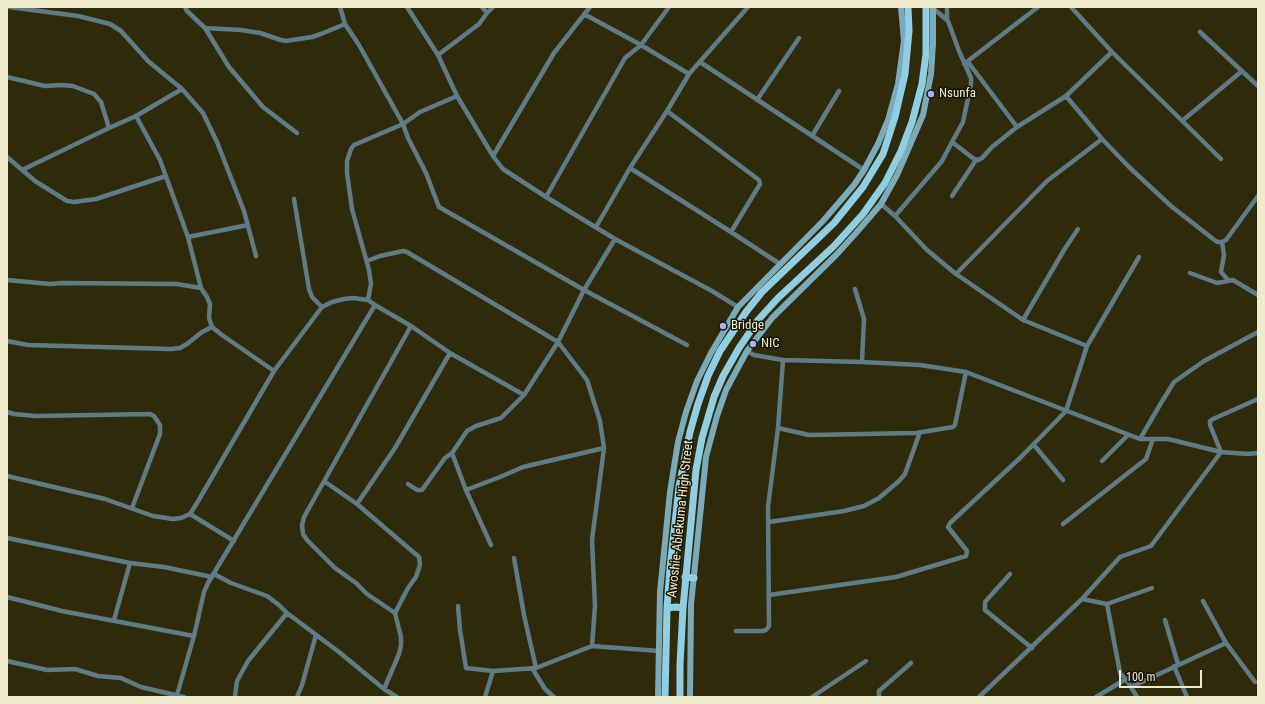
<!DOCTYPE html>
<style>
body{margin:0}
#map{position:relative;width:1265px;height:704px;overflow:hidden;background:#2f2b0a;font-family:"Roboto Condensed",sans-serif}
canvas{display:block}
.frame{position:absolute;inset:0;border:8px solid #efebcc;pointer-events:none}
.scale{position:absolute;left:1119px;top:670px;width:83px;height:18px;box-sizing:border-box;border:2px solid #efebcc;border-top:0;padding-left:5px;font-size:12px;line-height:14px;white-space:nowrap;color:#efebcc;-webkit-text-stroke:3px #171300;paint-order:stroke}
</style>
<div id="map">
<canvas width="1265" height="704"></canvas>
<div class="frame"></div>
<div class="scale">100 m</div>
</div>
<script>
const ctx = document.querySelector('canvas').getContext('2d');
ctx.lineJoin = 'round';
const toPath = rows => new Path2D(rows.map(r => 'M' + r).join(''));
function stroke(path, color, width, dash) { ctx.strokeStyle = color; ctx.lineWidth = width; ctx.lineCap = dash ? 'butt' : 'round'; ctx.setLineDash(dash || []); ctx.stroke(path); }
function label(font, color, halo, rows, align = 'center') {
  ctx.font = font + ' "Roboto Condensed",sans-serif'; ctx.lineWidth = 3; ctx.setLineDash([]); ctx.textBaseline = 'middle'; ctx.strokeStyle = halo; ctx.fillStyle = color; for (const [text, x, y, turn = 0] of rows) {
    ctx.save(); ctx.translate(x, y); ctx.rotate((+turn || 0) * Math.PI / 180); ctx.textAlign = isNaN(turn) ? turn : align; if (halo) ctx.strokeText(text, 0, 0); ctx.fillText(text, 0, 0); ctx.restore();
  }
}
stroke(toPath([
 [9,7,78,16,110,24,121,31,148,61,182,89,203,113,217,142,244,211,256,256],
 [185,7,187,11,205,28,229,67,263,107,297,133],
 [340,7,345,24,359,45,403,124,408,138,426,173,439,207,584,290,687,345],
 [407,7,438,55,457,96,493,156,503,169,546,197,615,239,712,291,738,307],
 [482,7,487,13],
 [947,7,947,20],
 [1071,7,1112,52,1221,159],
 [584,14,641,45,689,74],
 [205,28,241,30,260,33,281,40,286,41,312,37,321,34,345,24],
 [1200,32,1258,86],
 [438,55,479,24,487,13,493,7],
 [700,62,864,170],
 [968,62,1017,127],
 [964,64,1038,7],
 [7,77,45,86,62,85,73,86,94,94,101,102,109,128],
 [1066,96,1102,139,1129,167,1171,206,1217,242,1222,242,1226,240,1258,196],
 [757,100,799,38],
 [667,111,759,180,760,184,731,232],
 [136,116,160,160,188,237,201,288,207,297,210,304,209,318,212,327,222,335,274,371],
 [1182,121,1242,71],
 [812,136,839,91],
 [952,142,974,159,978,160,982,158,992,147,1017,127,1066,96,1112,52],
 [493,156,554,53,590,7],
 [7,157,35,181,67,201,74,202,96,199,166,176],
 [630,168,731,232,780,264],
 [22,170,109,128,136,116,182,89],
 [952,196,976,160],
 [546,197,625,58,641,45,669,7],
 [294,199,309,289,312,297,322,307],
 [881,204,895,216,927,250,956,274,1023,320,1087,346],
 [895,216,942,161,952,142,963,122,971,84,971,78,959,51,948,21,934,9],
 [596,227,630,168,667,111,689,74,748,7],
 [188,237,248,225],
 [1222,242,1224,255,1221,272,1228,280],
 [367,261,380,256,403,251,407,252,558,342,587,380,600,421,604,448,592,540,595,606,592,646],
 [1190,273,1217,283,1233,280,1258,295],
 [956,274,1047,181,1102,139],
 [7,280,50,284,62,283,177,284,201,288],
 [855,289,864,319,862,362],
 [368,300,371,284,369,270,352,209,347,173,347,161,351,149,354,145,403,124,420,112,457,96],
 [1023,320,1064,250,1078,229],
 [7,341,28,345,171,349,180,348,187,344,202,332,212,327],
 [747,351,754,355,783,360,862,362,920,365,966,372,1140,439,1168,439,1221,452,1248,454,1258,453],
 [7,412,14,414,36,416,150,414,154,416,160,425,160,434,132,508],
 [778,428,809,435,916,433,953,427,955,425,966,372],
 [1140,439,1161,403,1174,382,1204,361,1258,332],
 [1034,445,1063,480],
 [452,453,466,490,491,545],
 [1102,461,1128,435],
 [7,476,105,499,153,516,173,519,181,518,190,514,197,503,274,371,322,307,332,302,344,299,353,298,368,300,375,305,411,326,450,353,524,395],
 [324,481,357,504,419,557,420,564,419,568,416,577,408,588,395,613],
 [408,484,417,490,422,490,445,458,452,453,467,431,476,426,501,418,524,395,558,342,584,290,615,239],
 [466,490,500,477,523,467,604,448],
 [357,504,395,448,450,353],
 [190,514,234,541],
 [769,522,844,511,864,506,879,498,899,481,905,474,920,432],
 [1063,524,1146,459,1153,439],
 [7,538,130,563,164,567,212,577],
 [514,558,524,615,536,668],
 [214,574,231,583,267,596,279,605,287,613,339,652,384,689,397,697],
 [1010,574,985,602,985,610,1032,648],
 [769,595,896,577,966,556,967,551,948,527,950,523,1021,457,1066,411,1087,346,1139,257],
 [7,597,62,611,194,636],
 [1082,599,1120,557,1151,546,1221,452,1210,425,1210,421,1213,419,1258,399],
 [1203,601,1226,643,1255,682],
 [1107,604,1152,588],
 [458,606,460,630,466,668,493,671,536,668,592,646,659,651],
 [114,620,130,563],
 [1165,620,1178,664],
 [736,631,762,631,766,630,769,626,768,507,778,428,783,360],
 [7,661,47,670,75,669,98,676,121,678,141,687,184,697],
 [1174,666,1187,697],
 [532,668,545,689,554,697],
 [1131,687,1226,643],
 [384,689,399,654,401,645,401,637,395,613,367,594,356,583,335,568,307,540,303,534,302,525,304,517,411,326],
 [177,695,194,636,204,592,208,583,375,305],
 [235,697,237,681,248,661,287,613],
 [297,697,302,685,316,635],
 [485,697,493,671],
 [812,697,866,661],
 [879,697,879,691,911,663],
 [979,697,1082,599,1107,604,1120,673,1126,679,1137,697],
 [1096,697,1126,679]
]), '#5f7c86', 4.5);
stroke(toPath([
 [658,697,660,592,670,492,678,442,686,412,697,381,711,353,738,307,823,221,854,185,864,170,878,144,888,120,898,84,904,41,901,7],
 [690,697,691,605,706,457,717,416,726,390,747,351,772,318,837,254,856,233,881,204,897,175,923,115,931,74,933,44,933,7]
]), '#7baabb', 6);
stroke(toPath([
 [685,577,694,578],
 [667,608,676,607,683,608],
 [665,697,667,608,670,568,679,487,690,432,698,404,708,376,720,351,746,312,762,292,834,223,863,187,883,154,895,117,905,74,909,31,908,7],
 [680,697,680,664,683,608,696,470,702,438,714,397,723,376,739,348,758,320,778,298,834,246,863,214,885,183,901,151,912,122,922,84,926,54,926,7]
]), '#90cee3', 7);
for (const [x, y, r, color] of [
 [931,94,4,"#acaffb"],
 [723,326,4,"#acaffb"],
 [753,344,4,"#acaffb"]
]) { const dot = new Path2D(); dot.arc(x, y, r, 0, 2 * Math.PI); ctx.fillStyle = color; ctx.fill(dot); stroke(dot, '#171300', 1.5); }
label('13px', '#efebcc', '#171300', [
 ["Nsunfa",939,94],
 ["Bridge",731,326],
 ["NIC",761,344]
], 'left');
label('13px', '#efebcc', '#171300', [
 ["Awoshie-Ablekuma High Street",681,519,-84]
]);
</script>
